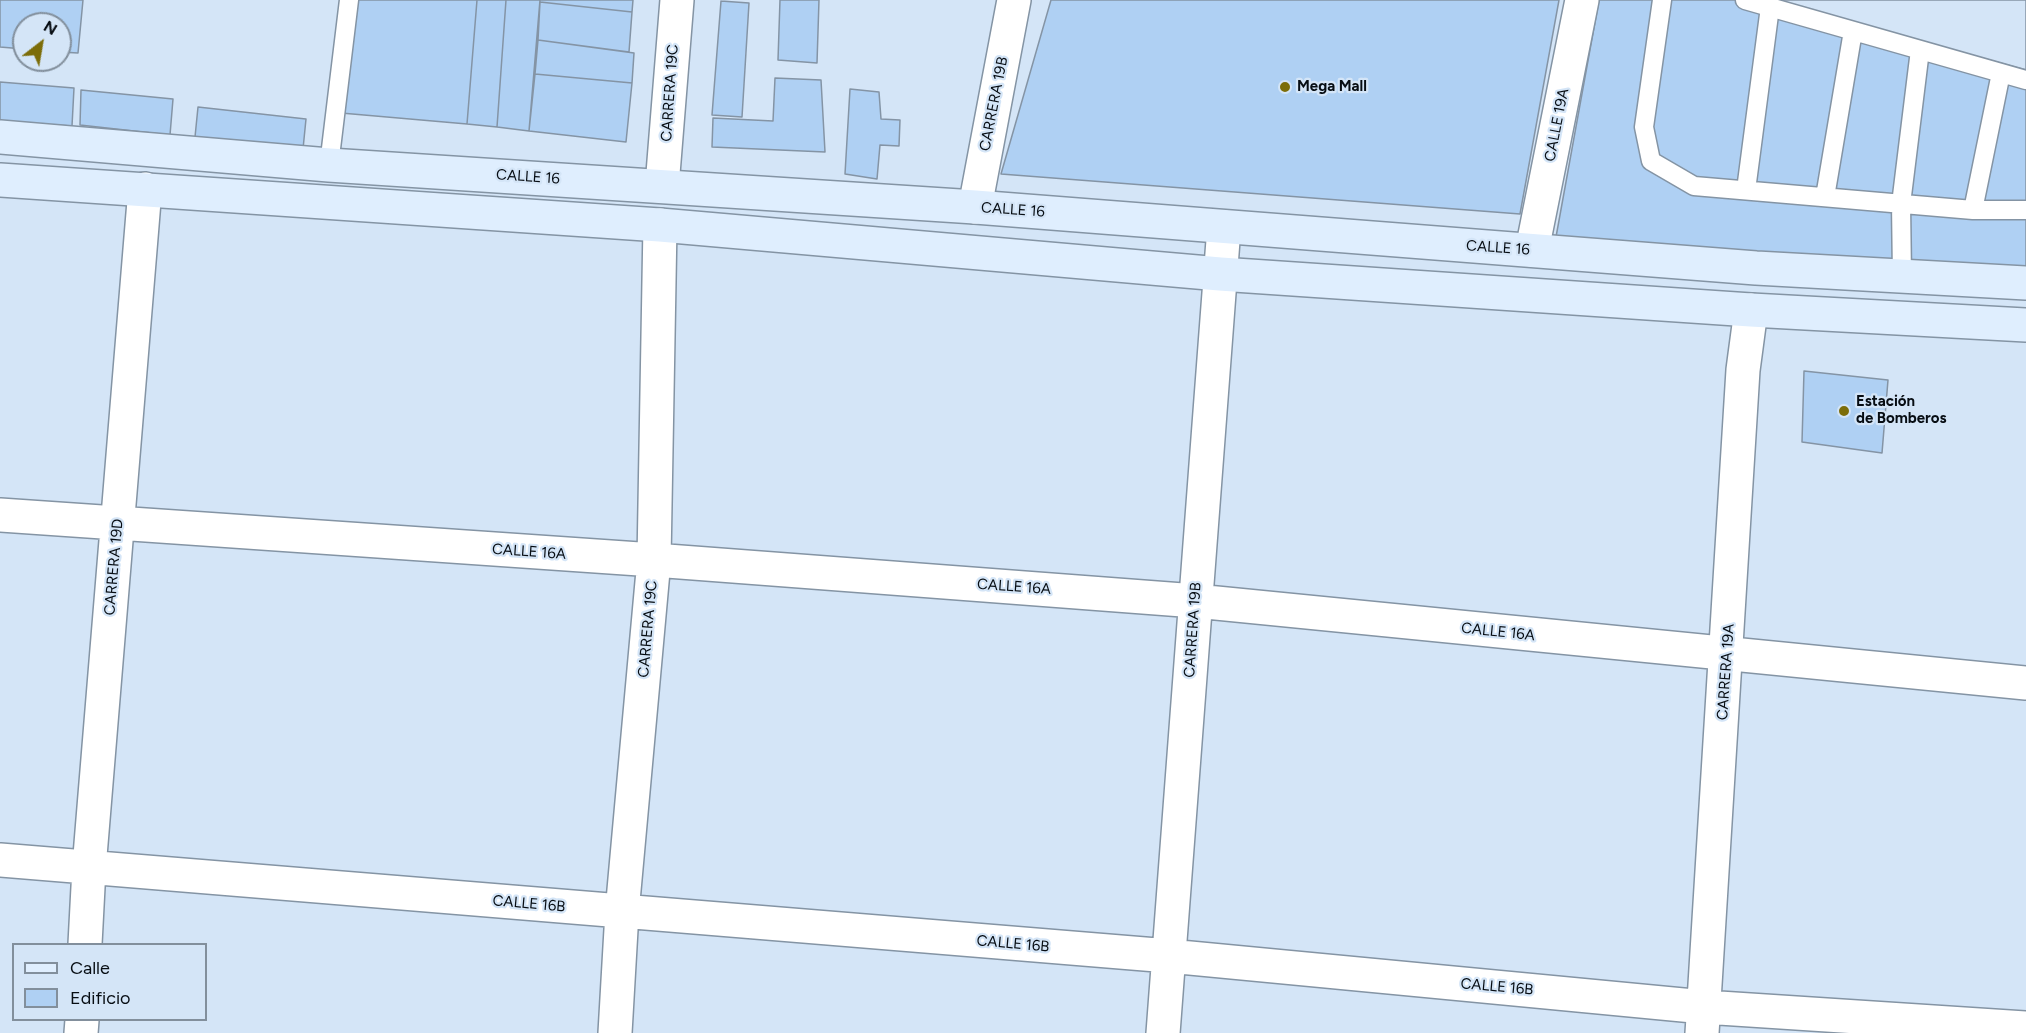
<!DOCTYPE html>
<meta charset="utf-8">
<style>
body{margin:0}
#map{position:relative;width:2026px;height:1033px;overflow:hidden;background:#d4e5f7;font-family:Figtree,sans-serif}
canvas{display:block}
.legend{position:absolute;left:12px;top:943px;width:195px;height:78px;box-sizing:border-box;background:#d4e5f7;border:2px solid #828f9c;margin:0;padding:8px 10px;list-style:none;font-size:18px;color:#070d13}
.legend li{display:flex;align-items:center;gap:12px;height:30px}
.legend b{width:30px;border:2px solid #828f9c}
.north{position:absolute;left:12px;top:12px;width:60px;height:60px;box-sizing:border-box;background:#d4e5f7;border:2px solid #828f9c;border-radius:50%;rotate:31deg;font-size:16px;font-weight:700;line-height:24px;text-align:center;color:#070d13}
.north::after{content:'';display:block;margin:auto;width:21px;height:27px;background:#7c6d09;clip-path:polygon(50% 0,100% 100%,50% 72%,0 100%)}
</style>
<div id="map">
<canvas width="2026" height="1033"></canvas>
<ul class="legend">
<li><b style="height:8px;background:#dfeefe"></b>Calle</li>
<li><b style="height:16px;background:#afd0f3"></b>Edificio</li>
</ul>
<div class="north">N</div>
</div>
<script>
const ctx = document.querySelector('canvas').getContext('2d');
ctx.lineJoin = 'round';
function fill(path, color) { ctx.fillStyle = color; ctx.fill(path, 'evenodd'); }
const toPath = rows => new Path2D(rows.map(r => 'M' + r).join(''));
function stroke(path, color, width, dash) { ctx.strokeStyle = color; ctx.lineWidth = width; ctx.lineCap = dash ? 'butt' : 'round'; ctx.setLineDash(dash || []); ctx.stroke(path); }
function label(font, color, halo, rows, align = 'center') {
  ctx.font = font + ' Figtree,sans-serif'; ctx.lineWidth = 4.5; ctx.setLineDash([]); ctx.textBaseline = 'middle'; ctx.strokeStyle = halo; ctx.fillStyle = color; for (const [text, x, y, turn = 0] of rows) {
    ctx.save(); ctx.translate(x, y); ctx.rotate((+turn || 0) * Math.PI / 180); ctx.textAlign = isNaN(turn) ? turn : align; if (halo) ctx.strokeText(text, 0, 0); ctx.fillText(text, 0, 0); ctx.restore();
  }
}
const building = toPath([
 [0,0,83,0,78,53,60,52,60,24,24,24,24,49,0,47,0,0],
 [350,0,477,0,467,124,341,113,350,0],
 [477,0,506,0,497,127,467,124,477,0],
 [506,0,540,0,529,131,497,127,506,0],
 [540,0,633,0,632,12,540,2,540,0],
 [780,0,819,0,817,63,778,60,780,0],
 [1051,0,1559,0,1520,214,1001,174,1051,0],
 [1599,0,2026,0,2026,279,1554,248,1599,0],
 [1769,0,2026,0,2026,70,1769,0],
 [721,1,749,3,742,117,712,115,721,1],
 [540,2,632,12,629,52,538,40,540,2],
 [538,40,634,53,632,83,535,74,538,40],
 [535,74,632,83,626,142,529,131,535,74],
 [775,78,821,80,825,152,712,147,713,118,773,121,775,78],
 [0,82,74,88,72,126,0,122,0,82],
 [850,89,879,92,881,119,900,120,899,146,880,145,877,179,845,174,850,89],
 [81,90,173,99,170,135,80,125,81,90],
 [198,107,306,119,303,149,195,137,198,107],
 [1804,371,1888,380,1882,453,1802,442,1804,371]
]);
fill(building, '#afd0f3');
stroke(building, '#8494a5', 1.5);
const lane = toPath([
 [1662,0,1644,127,1651,161,1694,186,1973,210,2026,210],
 [1745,0,2026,80],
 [329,165,349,0],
 [1746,190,1770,7],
 [1825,197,1853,31],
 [1973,210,2001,73],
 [1902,276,1901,204,1920,50]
]);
const street = toPath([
 [662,186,677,0],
 [975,207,1014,0],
 [1532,250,1582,0],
 [0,515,654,560,1196,601,2026,683],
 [0,860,1169,956,1704,1007,2026,1028],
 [85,944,89,868,145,189],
 [81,1033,82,1020],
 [615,1033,622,912,654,560,660,225],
 [1163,1033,1224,227],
 [1702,1033,1743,370,1751,310]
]);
const secondary = toPath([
 [0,137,329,165,975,207,1756,268,2026,283],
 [0,180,660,225,1220,274,1751,310,2026,325]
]);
stroke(lane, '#8494a4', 21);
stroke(street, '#8494a4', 36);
stroke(secondary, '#8494a4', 36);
stroke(lane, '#fff', 18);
stroke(street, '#fff', 33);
stroke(secondary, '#dfeefe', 33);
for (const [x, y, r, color] of [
 [1285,87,6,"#7c6d09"],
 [1844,411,6,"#7c6d09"]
]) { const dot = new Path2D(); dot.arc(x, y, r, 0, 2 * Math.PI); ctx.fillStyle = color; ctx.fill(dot); stroke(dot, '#d4e5f7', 2); }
label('bold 15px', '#070d13', '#d4e5f7', [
 ["Mega Mall",1297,87],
 ["Estación",1856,402],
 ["de Bomberos",1856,419]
], 'left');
label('15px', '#070d13', '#d4e5f7', [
 ["CARRERA 19C",670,93,-86],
 ["CARRERA 19B",994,104,-79],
 ["CALLE 19A",1557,125,-79],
 ["CALLE 16",528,177,4],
 ["CALLE 16",1013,210,4],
 ["CALLE 16",1498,248,4],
 ["CALLE 16A",529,552,4],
 ["CARRERA 19D",114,567,-85],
 ["CALLE 16A",1014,587,4],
 ["CARRERA 19C",648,629,-85],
 ["CARRERA 19B",1193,630,-86],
 ["CALLE 16A",1498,632,6],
 ["CARRERA 19A",1726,672,-86],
 ["CALLE 16B",529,904,5],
 ["CALLE 16B",1013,944,5],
 ["CALLE 16B",1497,987,5]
]);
</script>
